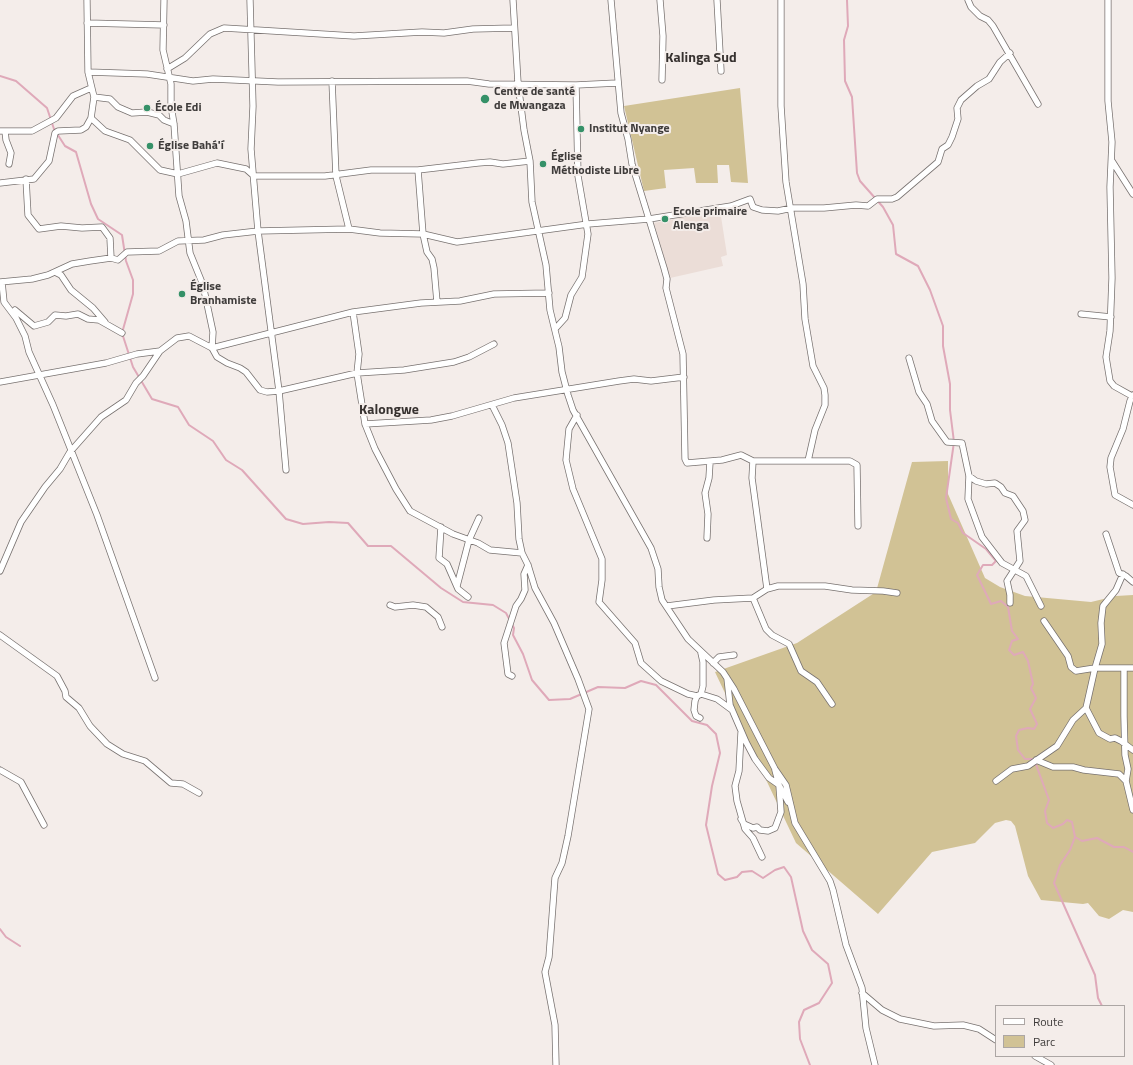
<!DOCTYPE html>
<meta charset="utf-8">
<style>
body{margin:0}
#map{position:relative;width:1133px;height:1065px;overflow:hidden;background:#f4edea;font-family:"Titillium Web",sans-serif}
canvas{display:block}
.legend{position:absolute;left:995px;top:1005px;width:130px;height:52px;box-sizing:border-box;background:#f4edea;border:1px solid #aca6a4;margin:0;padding:5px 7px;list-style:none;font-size:12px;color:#3f3c3b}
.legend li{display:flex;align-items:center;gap:8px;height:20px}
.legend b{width:20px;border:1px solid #aca6a4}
</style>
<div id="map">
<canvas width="1133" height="1065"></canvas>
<ul class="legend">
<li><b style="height:5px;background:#fff"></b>Route</li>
<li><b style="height:11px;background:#d1c295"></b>Parc</li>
</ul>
</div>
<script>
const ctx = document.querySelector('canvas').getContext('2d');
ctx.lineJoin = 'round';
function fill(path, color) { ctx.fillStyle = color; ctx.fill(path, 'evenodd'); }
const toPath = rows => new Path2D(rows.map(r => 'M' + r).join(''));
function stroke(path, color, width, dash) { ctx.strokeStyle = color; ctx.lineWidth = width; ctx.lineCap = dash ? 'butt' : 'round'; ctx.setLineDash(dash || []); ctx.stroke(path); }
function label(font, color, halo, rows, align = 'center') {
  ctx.font = font + ' "Titillium Web",sans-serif'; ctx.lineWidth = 4; ctx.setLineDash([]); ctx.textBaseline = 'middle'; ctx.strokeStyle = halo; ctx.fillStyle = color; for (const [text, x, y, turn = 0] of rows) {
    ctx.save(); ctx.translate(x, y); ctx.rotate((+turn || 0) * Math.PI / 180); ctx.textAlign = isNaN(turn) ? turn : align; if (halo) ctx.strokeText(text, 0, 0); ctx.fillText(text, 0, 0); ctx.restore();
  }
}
fill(toPath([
 [720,210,727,255,721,257,723,266,670,278,654,223]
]), '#ebddd7');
fill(toPath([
 [740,88,748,183,731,182,729,165,717,165,718,183,696,183,694,168,664,170,666,188,644,191,624,106],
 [948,461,948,494,985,578,1000,587,1025,596,1091,602,1116,596,1133,595,1133,912,1123,910,1109,919,1099,916,1088,903,1083,904,1041,900,1028,876,1015,826,1011,821,1006,820,995,823,975,843,932,852,878,914,796,843,715,672,797,643,876,592,912,462]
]), '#d1c295');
stroke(toPath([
 [847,0,848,26,844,40,845,81,852,97,857,173,860,181,883,207,893,225,896,254,918,266,930,290,943,326,943,346,950,384,950,410,954,442,946,498,951,519,958,523,963,533,986,549,996,561,992,565,983,565,977,575,991,604,1001,601,1008,607,1012,631,1018,639,1012,641,1009,650,1014,655,1023,652,1028,661,1033,684,1031,688,1036,698,1030,709,1037,724,1034,729,1028,728,1019,730,1016,736,1018,750,1025,759,1034,759,1049,800,1045,811,1047,823,1053,828,1063,824,1067,820,1072,822,1075,837,1070,850,1060,865,1054,883,1095,975,1098,998,1102,1006],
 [0,76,16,81,47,108,54,129,65,146,76,152,91,204,98,219,122,235,126,261,133,280,133,294,122,333,133,367,152,399,178,407,189,425,213,441,226,460,242,470,286,519,303,524,329,522,348,523,368,546,391,546,441,588,463,602,493,605,506,613,514,628,513,635,523,654,532,680,549,700,570,699,598,687,625,688,641,681,656,685,692,721,707,725,716,734,720,753,712,786,706,825,718,874,725,880,737,877,742,872,752,871,763,878,775,870,784,867,791,877,803,931,812,950,828,964,832,983,819,1003,804,1010,799,1022,800,1039,810,1065],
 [1075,837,1082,841,1097,838,1114,847,1124,847,1133,852],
 [0,929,6,937,20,946]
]), '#dfa9b9', 2);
const street = toPath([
 [164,0,163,50,171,84,171,106,174,124,179,196,186,221,190,253,203,285,213,332,212,348],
 [250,0,253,106,251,149,258,231,279,391,286,470],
 [513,0,518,83,524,130,530,161,532,202,546,265,550,310,559,347,562,372,568,395,573,410,651,548,658,569,659,587,662,600,688,639,723,672,734,689,775,769,786,785,795,823,830,881,833,890,846,945,862,988,866,1028,875,1065],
 [611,0,621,113,628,139,632,164,664,268,667,279,666,288,683,354,685,459,687,463,722,460,741,455,753,461,850,461,857,465,858,526],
 [660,0,663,36,662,80],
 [717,0,721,71],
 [781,0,781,106,786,182,803,284,805,319,813,366,824,388,825,395,825,405,815,430,808,461],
 [968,0,971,7,980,16,988,20,993,26,1038,104],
 [1108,0,1108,101,1112,142,1110,187,1112,278,1110,331,1106,357,1110,381,1114,386,1132,396],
 [87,23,164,25],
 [167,69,185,58,210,34,224,28,354,36,422,32,444,33,473,29,514,28],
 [88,72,147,74,193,81,213,79,278,82,467,81,489,84,576,85,617,83],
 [332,81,336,176,349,229],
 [94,97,110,99,118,107,132,113,147,112,159,115,164,120,174,124],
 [91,118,105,131,130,140,160,170,178,174,217,163,246,169,254,176,325,176,371,170,418,170,478,163,490,162,503,164,530,161],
 [0,131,32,131,56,118,73,96,91,88],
 [5,131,6,140,11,153,9,164],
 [1112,161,1133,194],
 [418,170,423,234,427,252,432,259,434,268,437,302],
 [26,179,28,215,39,229,61,226,82,228,102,227,110,238,111,258],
 [0,183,34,179,49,161,55,133,58,131,81,130,86,127,91,118,94,97,88,72,87,0],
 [55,272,61,275,71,290,93,308,105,322],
 [0,282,32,279,48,275,72,264,90,261,111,258,118,260,127,252,159,251,178,241,204,240,223,235,258,231,349,229,380,233,423,234,457,242,588,224,649,219,731,206,750,199,753,207,762,210,778,211,792,208,824,208,856,205,868,206,877,199,892,199,897,197,938,162,942,149,948,145,952,137,958,119,957,108,961,100,977,86,989,79,1000,62,1010,53],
 [2,282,4,302,16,318,25,336,29,352,53,405,97,515,155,678],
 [15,310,34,326,48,322,55,315,66,316,78,314,88,319,99,320,122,333],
 [353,312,359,354,357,373,365,424,375,449,396,489,410,511,453,534,478,543,490,550,522,553],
 [1081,314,1111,317],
 [555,329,565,318,571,295,582,277,588,234,578,176,576,85],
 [212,348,353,312,421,303,460,301,494,294,549,293],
 [909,358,919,392,927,404,932,421,947,442,962,443,969,476,968,499,982,537,1002,563,1026,576,1041,606],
 [0,382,106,363,137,354,160,351,177,338,189,336,212,348,217,357,227,363,240,368,246,372,260,390,267,392,279,391,357,373,404,370,454,362,469,357,494,344],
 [1133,395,1130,401,1123,429,1111,458,1110,467,1115,495,1133,505],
 [492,405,502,425,508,443,517,503,519,539,522,553,528,565,535,588,554,623,578,679,589,709,568,836,562,863,555,878,549,957,545,972,555,1025,556,1065],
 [577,415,569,429,566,460,573,489,602,559,602,580,599,602,635,643,641,663,661,681,688,694,697,696],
 [365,424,431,420,452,416,514,398,619,381,634,379,651,381,684,377],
 [753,461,752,478,767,589],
 [969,476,976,481,986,484,995,483,1001,487,1005,493,1013,496,1023,511,1025,520,1017,531,1020,561,1007,581,1010,595,1010,603],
 [441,527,439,558,447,564,458,589,468,597],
 [1106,534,1119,573,1126,576,1133,582],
 [707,538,708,514,705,493,709,478,710,462],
 [0,571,21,522,45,487,60,469,70,452,101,417,126,400,136,383,143,376,160,351],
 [457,586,469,540,479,518],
 [753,598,766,629,772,635,789,644,801,671,817,682,832,704],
 [390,605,395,607,413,605,426,607,438,617,442,627],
 [667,606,714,600,753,598,767,589,778,586,825,586,852,590,883,591,897,593],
 [1044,621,1068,656,1071,667,1076,671,1095,668,1102,644,1101,623,1103,606,1116,590,1123,574],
 [0,635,57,676,65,691,66,697,79,708,90,726,107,744,123,754,145,761,171,783,183,784,199,793],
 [701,653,703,662,703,686,701,694],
 [713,663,719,657,734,655],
 [1124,668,1124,716,1125,755,1128,769,1126,781,1133,810],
 [512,676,508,674,504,643,516,606,521,599,525,590,524,574,528,565],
 [727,678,730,705,746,742,755,759,769,778,779,785,781,812,775,828,768,831,760,830,757,827,753,828,744,824,741,819],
 [1086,708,1095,668,1133,668],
 [700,718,696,716,694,710,695,701,697,696,701,694,717,699,732,710],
 [741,733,739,771,735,786,737,801,745,829,753,838,762,857],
 [1036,760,1053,767,1073,767,1084,770,1119,774,1126,781],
 [0,770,21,782,44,825],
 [775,770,779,785,788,802],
 [996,781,1012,769,1028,766,1057,746,1073,720,1086,708,1099,733,1110,739,1115,738,1121,741,1133,750],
 [862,993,882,1010,900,1019,934,1026,963,1025,979,1029,996,1040],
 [1035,1056,1051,1065]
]);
stroke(street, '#787270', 7);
stroke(street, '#fff', 5.5);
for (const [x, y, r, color] of [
 [485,99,5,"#359168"],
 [147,108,4,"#359168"],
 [581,129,4,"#359168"],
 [150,146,4,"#359168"],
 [543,164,4,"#359168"],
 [665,219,4,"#359168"],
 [182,294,4,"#359168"]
]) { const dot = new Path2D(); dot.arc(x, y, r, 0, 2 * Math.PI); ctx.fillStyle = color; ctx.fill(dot); stroke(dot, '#f4edea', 1.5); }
label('bold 12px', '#3f3c3b', '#f4edea', [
 ["Centre de santé",494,92],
 ["de Mwangaza",494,106],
 ["École Edi",155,108],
 ["Institut Nyange",589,129],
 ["Église Bahá'í",158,146],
 ["Église",551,157],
 ["Méthodiste Libre",551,171],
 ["Ecole primaire",673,212],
 ["Alenga",673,226],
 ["Église",190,287],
 ["Branhamiste",190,301]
], 'left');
label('bold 14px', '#373230', '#f4edea', [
 ["Kalinga Sud",701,59],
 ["Kalongwe",389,411]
]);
</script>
